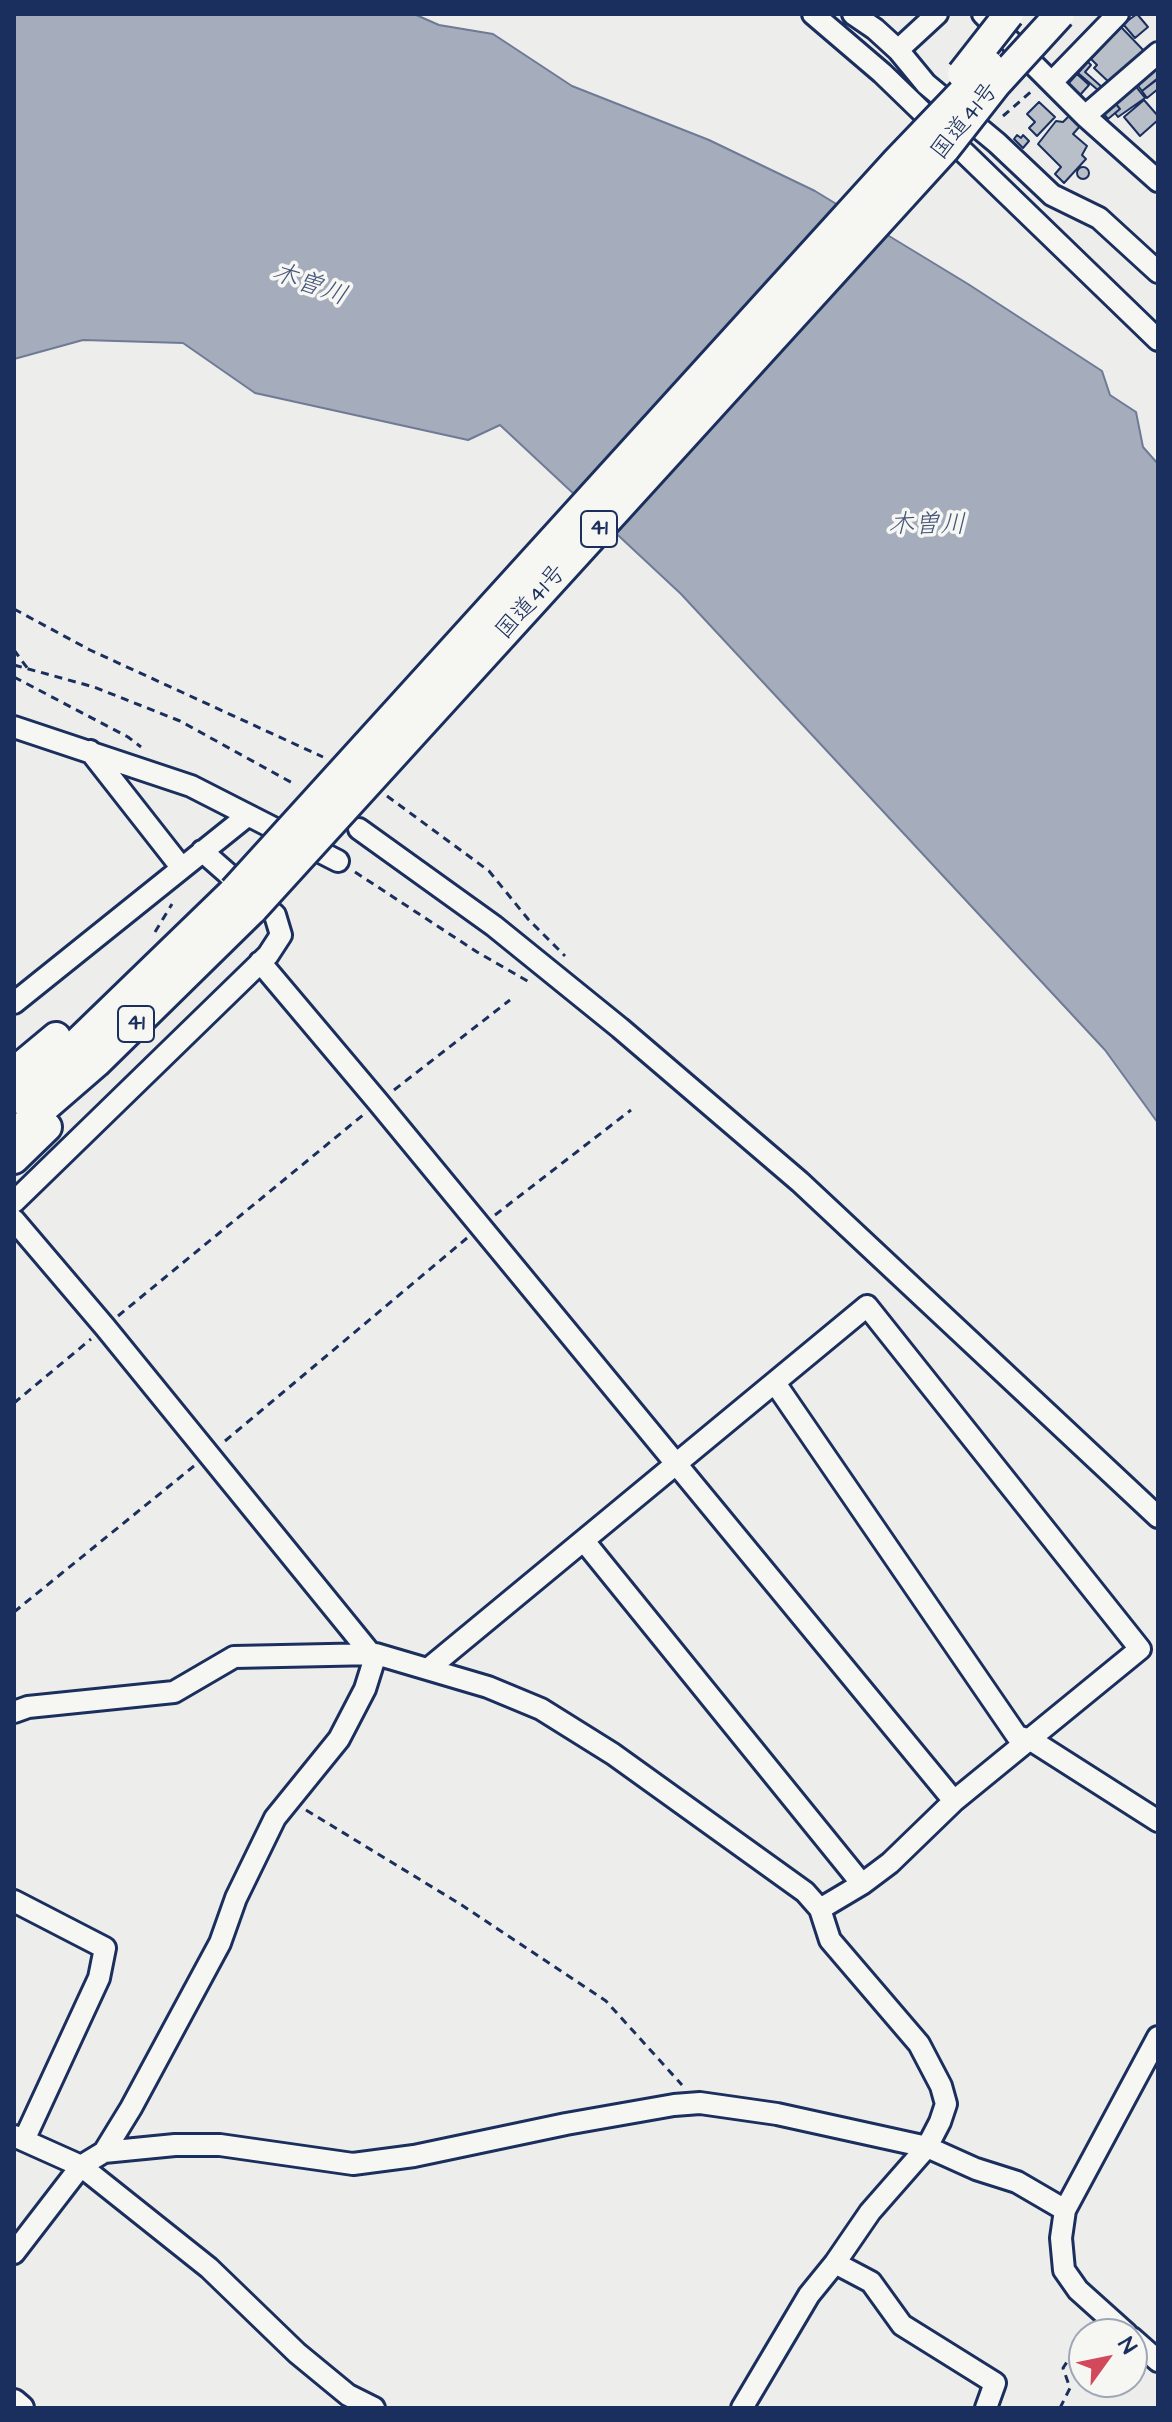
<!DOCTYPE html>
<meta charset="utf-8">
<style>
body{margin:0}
#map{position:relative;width:1172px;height:2422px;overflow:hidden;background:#edeeec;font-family:"Architects Daughter",sans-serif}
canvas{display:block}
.frame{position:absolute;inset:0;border:16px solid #1b2f5e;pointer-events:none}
.north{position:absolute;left:1068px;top:2318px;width:80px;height:80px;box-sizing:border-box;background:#f6f6f2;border:2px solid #9ea6b7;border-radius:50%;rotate:57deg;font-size:22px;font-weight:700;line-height:32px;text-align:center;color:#1b2f5e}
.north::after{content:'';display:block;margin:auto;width:28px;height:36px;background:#d1495b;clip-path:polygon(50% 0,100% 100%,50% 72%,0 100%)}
</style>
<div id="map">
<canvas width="1172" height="2422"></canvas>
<div class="frame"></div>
<div class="north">N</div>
</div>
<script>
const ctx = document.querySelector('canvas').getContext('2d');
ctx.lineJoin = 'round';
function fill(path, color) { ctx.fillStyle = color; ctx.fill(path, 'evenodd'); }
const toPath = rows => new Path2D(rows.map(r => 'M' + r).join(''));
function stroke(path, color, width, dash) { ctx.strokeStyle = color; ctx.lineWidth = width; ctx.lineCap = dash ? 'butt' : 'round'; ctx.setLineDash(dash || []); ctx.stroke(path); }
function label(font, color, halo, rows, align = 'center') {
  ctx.font = font + ' "Architects Daughter","Klee One",sans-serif'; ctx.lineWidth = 7; ctx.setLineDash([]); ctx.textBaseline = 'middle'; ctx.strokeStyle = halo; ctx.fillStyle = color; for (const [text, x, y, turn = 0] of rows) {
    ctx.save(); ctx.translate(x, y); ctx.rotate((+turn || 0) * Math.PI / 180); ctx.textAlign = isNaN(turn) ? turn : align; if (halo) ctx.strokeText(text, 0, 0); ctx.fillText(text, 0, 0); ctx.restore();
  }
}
const water = toPath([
 [14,14,414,14,439,25,493,34,572,86,709,140,815,191,968,284,1102,371,1110,395,1136,412,1143,447,1158,464,1158,1123,1105,1050,681,594,500,425,468,440,255,393,183,343,83,340,14,359,14,14]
]);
fill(water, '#a5acbc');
stroke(water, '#6e7a96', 2);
const building = toPath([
 [1137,14,1148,27,1135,38,1123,24,1137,14],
 [1121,27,1147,54,1113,86,1094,68,1097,65,1091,59,1121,27],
 [1088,62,1091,65,1085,72,1103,88,1099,91,1078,73,1088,62],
 [1158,63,1158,78,1142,91,1133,79,1158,63],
 [1077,74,1089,85,1080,95,1068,84,1077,74],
 [1158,79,1158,89,1147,98,1142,91,1158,79],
 [1133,83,1145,98,1118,117,1115,113,1120,109,1113,100,1133,83],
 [1111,98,1120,109,1108,119,1099,108,1111,98],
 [1144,100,1158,116,1158,120,1140,136,1124,117,1144,100],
 [1039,102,1055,117,1037,136,1029,128,1035,122,1027,114,1039,102],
 [1070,115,1081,125,1073,134,1087,146,1082,155,1086,159,1064,183,1055,174,1061,167,1038,144,1056,121,1063,122,1070,115],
 [1017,135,1021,138,1023,135,1029,141,1023,148,1014,139,1017,135],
 '1077 173a6 6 0 1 1 12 0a6 6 0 1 1-12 0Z'
]);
fill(building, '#b9bfc8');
stroke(building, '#1b2f5e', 2);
const minor = toPath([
 [813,14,882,73,1158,340],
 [853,14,875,29,898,50,926,84,997,143,1052,195,1099,218,1158,272],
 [983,14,1085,116,1158,181],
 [898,50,937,14],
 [1053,81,1118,14],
 [1085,116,1158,53],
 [14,727,191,786,338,861],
 [90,751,181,867],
 [359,829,494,926,620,1028,800,1182,1158,1517],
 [260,962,378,1102,954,1801],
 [14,1003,247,816],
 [14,1202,268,955,281,935,275,915,202,851],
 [14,1220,105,1327,371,1654],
 [775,1383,1017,1736,1031,1740,1158,1821],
 [584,1541,862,1884],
 [428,1669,867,1306,1140,1649,954,1801,890,1863,862,1884,820,1909],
 [14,1712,28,1707,174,1692,234,1657,376,1654,488,1687,541,1709,613,1754,805,1892,820,1909,830,1940,919,2044,941,2086,946,2104,940,2122,927,2147,870,2212,835,2263,809,2295,742,2408],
 [14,1901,105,1948,99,1978,24,2140],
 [14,2136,81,2166,209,2268,297,2353,348,2395,374,2408],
 [104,2152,131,2108,220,1943,236,1898,275,1818,339,1739,365,1689,376,1654],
 [14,2253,81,2166,104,2152,175,2145,220,2145,353,2164,414,2156,566,2124,674,2105,700,2103,777,2114,927,2147,976,2169,1017,2182,1065,2210],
 [835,2263,871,2282,902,2325,995,2383,986,2408],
 [1127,2334,1078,2290,1064,2270,1061,2238,1065,2210,1158,2037],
 [1132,2338,1158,2361]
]);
const major = toPath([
 [14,2402,21,2408]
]);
const highway = toPath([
 [14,1072,56,1037],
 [14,1099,78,1042,234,891],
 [14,1134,96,1063,253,909],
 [14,1159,47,1127]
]);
stroke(minor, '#1b2f5e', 26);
stroke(major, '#1b2f5e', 30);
stroke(highway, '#1b2f5e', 34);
stroke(toPath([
 [1003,116,1033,90],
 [14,609,90,650,323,757],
 [14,650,28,669],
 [14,665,94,687,180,721,296,785],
 [14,677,128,737,141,747],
 [387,796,489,871,528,919,565,956],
 [355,872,477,952,531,983],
 [155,932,172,904],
 [394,1090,510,1000],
 [495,1215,631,1110],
 [118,1316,363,1115],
 [14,1403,91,1339],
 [225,1441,467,1238],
 [14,1612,194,1466],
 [306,1810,460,1904,606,2001,682,2085],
 [1060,2408,1070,2388,1063,2368,1084,2336]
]), '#1b2f5e', 3, [8, 6]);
stroke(minor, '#f6f6f2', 20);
stroke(major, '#f6f6f2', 24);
stroke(highway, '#f6f6f2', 28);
const highwayBridge = toPath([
 [962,74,1009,14],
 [234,891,897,161,989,65],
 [253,909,945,149,996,84,1060,14]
]);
stroke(highwayBridge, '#1b2f5e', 34, []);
stroke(highwayBridge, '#f6f6f2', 28);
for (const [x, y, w] of [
 [599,529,36],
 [136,1024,36]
]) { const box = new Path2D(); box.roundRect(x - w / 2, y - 18, w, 36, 6); ctx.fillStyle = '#f6f6f2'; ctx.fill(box); stroke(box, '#1b2f5e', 2); }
label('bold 22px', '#1b2f5e', null, [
 ["41",599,529],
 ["41",136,1024]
]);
label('24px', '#1b2f5e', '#f6f6f2', [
 ["国道41号",966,122,-51],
 ["国道41号",532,603,-48]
]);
label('italic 26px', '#44547a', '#f6f6f2', [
 ["木曽川",309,286,20],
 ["木曽川",927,527]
]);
</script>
